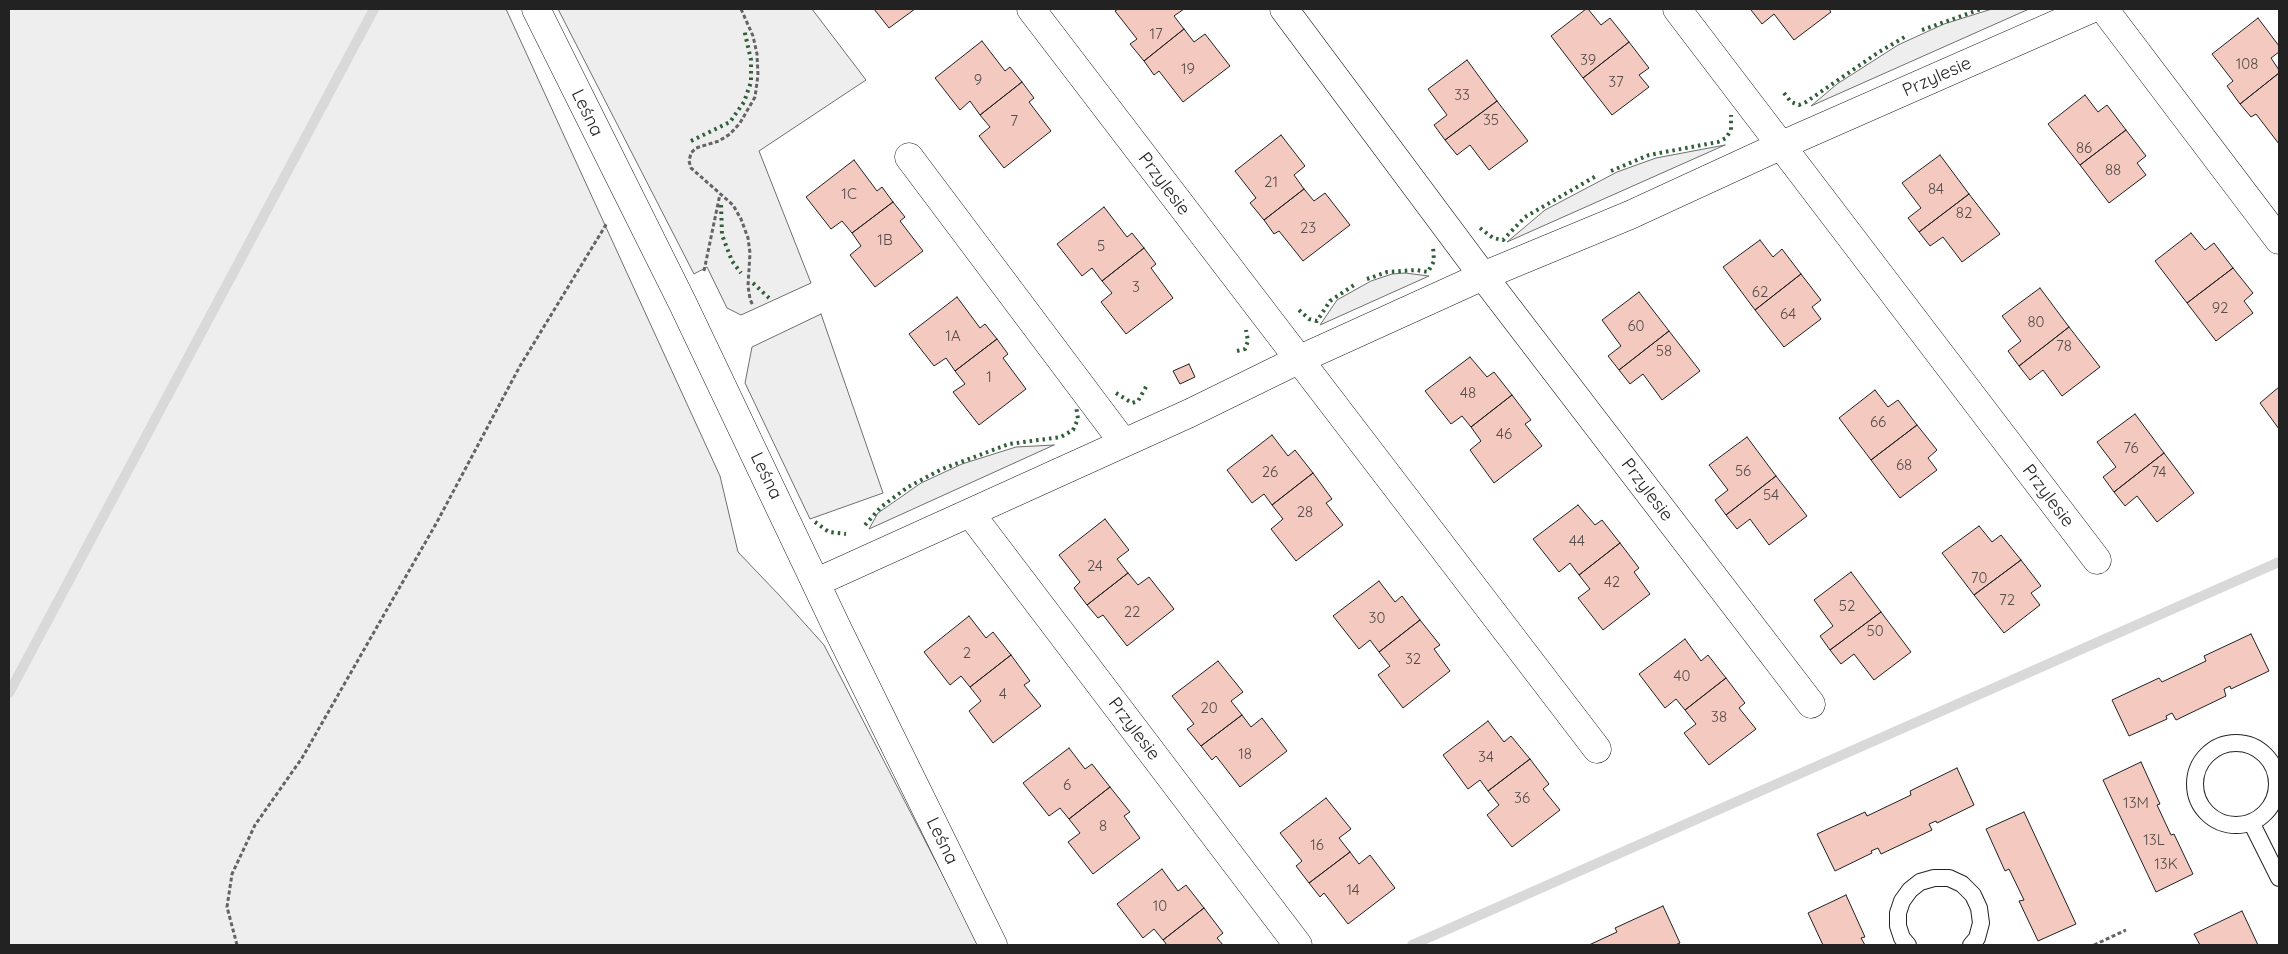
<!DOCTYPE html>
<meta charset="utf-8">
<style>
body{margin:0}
#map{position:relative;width:2288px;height:954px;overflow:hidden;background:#fff;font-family:Quicksand,sans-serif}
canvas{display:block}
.frame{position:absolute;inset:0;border:10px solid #222;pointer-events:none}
</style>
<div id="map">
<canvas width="2288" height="954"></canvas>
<div class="frame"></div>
</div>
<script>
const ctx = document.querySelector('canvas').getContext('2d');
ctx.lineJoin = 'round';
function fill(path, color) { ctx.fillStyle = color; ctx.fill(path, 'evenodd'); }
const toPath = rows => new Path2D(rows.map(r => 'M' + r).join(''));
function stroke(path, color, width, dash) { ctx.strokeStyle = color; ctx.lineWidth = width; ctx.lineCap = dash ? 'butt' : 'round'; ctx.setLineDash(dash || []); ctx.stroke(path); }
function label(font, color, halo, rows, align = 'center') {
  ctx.font = font + ' Quicksand,sans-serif'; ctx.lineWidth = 4; ctx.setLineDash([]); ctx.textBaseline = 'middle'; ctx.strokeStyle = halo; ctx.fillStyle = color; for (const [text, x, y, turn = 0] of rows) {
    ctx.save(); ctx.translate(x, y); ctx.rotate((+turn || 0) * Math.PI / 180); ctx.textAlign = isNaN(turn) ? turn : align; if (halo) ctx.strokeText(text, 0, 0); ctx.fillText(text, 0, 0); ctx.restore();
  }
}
const green = toPath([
 [9,9,506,9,720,476,738,552,780,596,824,645,979,945,9,945,9,9],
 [558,9,812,9,866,80,759,151,811,283,741,315,727,308,707,267,694,274,558,9],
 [1992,9,2029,9,1811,106,1837,84,1898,45,1944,24,1992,9],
 [1725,145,1507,242,1545,210,1617,172,1656,158,1725,145],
 [1405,273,1429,276,1320,325,1337,300,1371,281,1392,274,1405,273],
 [821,314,883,493,810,519,745,383,752,347,821,314],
 [1054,445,869,529,878,513,921,483,962,464,1016,447,1054,445]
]);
fill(green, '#eee');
stroke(green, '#6f6f6f', 1);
stroke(toPath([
 [9,693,374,9],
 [1412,945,2279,562]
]), '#d9d9d9', 10);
const building = toPath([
 [874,9,915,9,889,28,874,9],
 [1118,9,1184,9,1174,16,1184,29,1144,61,1130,44,1137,39,1115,11,1118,9],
 [1586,9,1588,9,1601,25,1610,18,1629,42,1583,78,1551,36,1586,9],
 [1752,9,1829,9,1831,12,1794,40,1774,14,1762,24,1751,10,1752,9],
 [2258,18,2279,46,2279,52,2271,58,2279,70,2279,73,2240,104,2227,86,2233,81,2212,54,2258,18],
 [1184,29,1194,42,1205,34,1230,66,1183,102,1159,71,1154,75,1144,61,1184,29],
 [982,41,1005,71,1010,67,1022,82,980,115,970,101,960,110,935,78,982,41],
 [1629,42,1649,68,1639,75,1649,87,1612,115,1583,78,1629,42],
 [1467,60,1497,101,1445,140,1434,125,1447,115,1428,89,1467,60],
 [2279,73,2279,144,2256,114,2251,117,2240,104,2279,73],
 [1022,82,1034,98,1029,102,1051,131,1004,168,979,136,990,127,980,115,1022,82],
 [2085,95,2098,112,2107,105,2126,130,2080,165,2048,124,2085,95],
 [1497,101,1528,141,1489,170,1470,145,1457,155,1445,140,1497,101],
 [2126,130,2146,156,2137,163,2146,175,2109,203,2080,165,2126,130],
 [1281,135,1305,166,1294,175,1304,189,1264,220,1250,203,1256,198,1235,171,1281,135],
 [1940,155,1969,194,1919,232,1908,218,1921,208,1902,183,1940,155],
 [854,160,877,191,882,187,893,202,852,233,842,221,831,229,806,197,854,160],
 [1304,189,1314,201,1325,193,1350,225,1303,261,1279,231,1274,234,1264,220,1304,189],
 [1969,194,2000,234,1962,262,1943,237,1930,246,1919,232,1969,194],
 [893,202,905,217,900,221,923,251,875,287,850,255,861,246,852,233,893,202],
 [1104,207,1127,237,1132,233,1144,248,1102,281,1092,268,1082,276,1057,244,1104,207],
 [2191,233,2205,250,2214,243,2233,268,2187,303,2155,261,2191,233],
 [1760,240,1773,257,1782,249,1801,274,1755,310,1723,267,1760,240],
 [1144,248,1156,264,1151,268,1173,298,1126,334,1101,302,1112,293,1102,281,1144,248],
 [2233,268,2253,293,2244,301,2253,313,2216,341,2187,303,2233,268],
 [1801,274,1821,300,1812,307,1821,319,1784,347,1755,310,1801,274],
 [2040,288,2069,327,2019,366,2008,351,2021,341,2002,316,2040,288],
 [1639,292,1669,331,1619,370,1608,356,1621,346,1602,320,1639,292],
 [957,297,980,328,985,324,997,339,955,371,946,358,934,366,909,334,957,297],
 [2069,327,2100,367,2062,396,2043,370,2030,380,2019,366,2069,327],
 [1669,331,1700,371,1662,400,1643,374,1630,384,1619,370,1669,331],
 [997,339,1008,354,1003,358,1026,389,979,425,953,392,965,384,955,371,997,339],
 [1470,357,1487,377,1494,372,1512,395,1471,427,1462,416,1451,424,1425,391,1470,357],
 [1189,364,1195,377,1180,384,1173,371,1189,364],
 [2279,387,2279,429,2260,403,2279,387],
 [1875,390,1888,407,1898,400,1917,425,1871,460,1839,418,1875,390],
 [1512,395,1531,420,1525,424,1542,446,1494,483,1470,450,1481,441,1471,427,1512,395],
 [2135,414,2164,453,2114,492,2103,477,2116,467,2097,442,2135,414],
 [1917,425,1937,450,1928,458,1937,470,1900,498,1871,460,1917,425],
 [1272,435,1288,456,1295,450,1313,473,1272,505,1264,494,1252,503,1227,470,1272,435],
 [1747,437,1776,476,1726,515,1715,500,1728,490,1709,465,1747,437],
 [2164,453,2194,493,2157,522,2137,496,2125,506,2114,492,2164,453],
 [1313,473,1332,499,1326,503,1343,525,1296,561,1271,529,1283,519,1272,505,1313,473],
 [1776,476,1807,516,1769,545,1750,519,1737,529,1726,515,1776,476],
 [1578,505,1595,525,1602,520,1620,543,1579,575,1570,563,1559,572,1533,539,1578,505],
 [1105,519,1129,550,1117,559,1128,573,1087,605,1074,588,1080,582,1059,555,1105,519],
 [1979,526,1992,542,2001,535,2021,560,1974,595,1942,553,1979,526],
 [1620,543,1639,568,1634,572,1650,594,1603,630,1578,598,1590,589,1579,575,1620,543],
 [2021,560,2041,586,2031,593,2040,605,2004,633,1974,595,2021,560],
 [1851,572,1881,612,1830,650,1820,636,1833,626,1814,600,1851,572],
 [1128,573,1138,585,1149,577,1174,609,1127,646,1103,615,1098,618,1087,605,1128,573],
 [1379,581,1395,602,1402,596,1420,620,1379,652,1370,640,1359,649,1333,616,1379,581],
 [1881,612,1911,652,1874,680,1854,654,1841,664,1830,650,1881,612],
 [969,616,986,638,993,632,1011,655,970,687,961,676,950,685,924,652,969,616],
 [1420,620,1440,645,1434,649,1450,671,1403,708,1378,675,1390,666,1379,652,1420,620],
 [2251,634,2269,671,2231,689,2230,686,2224,689,2226,696,2176,720,2172,713,2166,716,2167,719,2129,736,2112,700,2159,678,2162,682,2206,661,2204,656,2251,634],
 [1685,639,1701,661,1708,655,1726,678,1685,710,1676,699,1665,708,1639,674,1685,639],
 [1011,655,1030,681,1024,685,1041,706,993,743,969,711,981,701,970,687,1011,655],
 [1218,661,1243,692,1231,701,1242,715,1201,746,1187,729,1194,724,1172,696,1218,661],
 [1726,678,1745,703,1739,708,1756,729,1709,765,1684,733,1696,724,1685,710,1726,678],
 [1242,715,1251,727,1262,718,1287,751,1240,787,1216,756,1212,760,1201,746,1242,715],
 [1488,721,1504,742,1511,736,1530,759,1488,791,1480,780,1468,789,1443,755,1488,721],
 [1069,748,1085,769,1092,764,1110,787,1069,819,1060,808,1049,816,1023,783,1069,748],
 [1530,759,1549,784,1543,789,1560,810,1512,847,1487,815,1499,805,1488,791,1530,759],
 [2141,762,2160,804,2157,805,2171,835,2174,834,2193,874,2156,892,2103,780,2141,762],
 [1957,768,1974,805,1937,823,1936,821,1929,824,1932,830,1881,854,1878,848,1871,851,1872,853,1835,871,1817,834,1865,812,1867,816,1911,795,1910,791,1957,768],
 [1110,787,1130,812,1124,816,1140,838,1093,874,1068,842,1080,833,1069,819,1110,787],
 [1326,798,1351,829,1339,838,1350,852,1309,883,1296,866,1302,861,1280,833,1326,798],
 [2024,812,2076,924,2038,941,2019,901,2024,900,2009,869,2005,871,1986,829,2024,812],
 [1350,852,1359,864,1370,855,1395,888,1348,924,1324,893,1320,897,1309,883,1350,852],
 [1162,869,1178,891,1186,885,1204,908,1163,940,1154,929,1143,938,1117,904,1162,869],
 [1846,895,1865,937,1861,938,1865,945,1823,945,1808,913,1846,895],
 [1663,906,1680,943,1675,945,1589,945,1617,932,1615,928,1663,906],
 [1204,908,1223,933,1217,938,1223,945,1167,945,1163,940,1204,908],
 [2242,911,2258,945,2200,945,2194,934,2242,911]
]);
fill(building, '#f3c9c0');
stroke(building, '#222', 1);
const service = toPath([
 '2195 784a41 41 0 1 1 82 0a41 41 0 1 1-82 0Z',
 [2251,822,2279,878],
 [1908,945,1902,938,1898,926,1898,913,1902,901,1910,890,1920,882,1934,878,1949,878,1962,884,1973,895,1979,908,1981,923,1977,938,1971,945]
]);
const minor = toPath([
 [536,9,683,304,839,632,993,945],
 [1031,9,1597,749],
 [1284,9,1483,276,1811,704],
 [1677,9,2097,560],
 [2104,9,2279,240],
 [909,157,1123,442],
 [970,513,1298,945],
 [817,582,1190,413,1298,360,1483,276,1630,215,1782,145,2091,9]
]);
stroke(service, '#222', 18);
stroke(minor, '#222', 29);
stroke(toPath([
 [741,9,753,36,757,54,758,75,755,97,740,123,730,134,719,141,696,148,691,153,689,161,691,168,733,205,741,219,748,238,750,253,748,286,750,299,753,306],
 [704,271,720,194],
 [237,945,227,907,232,874,255,825,302,758,437,522,520,366,607,223],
 [2094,945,2126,930]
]), '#646464', 3, [4, 2.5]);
stroke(service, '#fff', 16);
stroke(minor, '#fff', 28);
stroke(toPath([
 [1922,30,1981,9],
 [1784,93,1791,102,1799,105,1806,102,1879,52,1908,35],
 [691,141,730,122,744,102,751,82,751,60,744,29],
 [1611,171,1649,155,1718,142,1726,138,1731,130,1731,115],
 [721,205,722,235,732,261,741,273],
 [1480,228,1493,238,1503,240,1525,217,1596,176],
 [1367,279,1387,272,1416,270,1428,272,1434,261,1433,246],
 [753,283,769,298],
 [1299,310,1309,319,1317,321,1330,301,1357,283],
 [1237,351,1245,349,1248,341,1246,330],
 [1116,393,1132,403,1138,401,1147,385],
 [815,522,829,532,846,534],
 [865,525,881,507,908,487,942,469,1009,444,1061,437,1073,430,1078,419,1076,406]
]), '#2f5e38', 4, [2.5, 4]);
label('15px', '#564c4a', null, [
 ["17",1156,34],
 ["39",1588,60],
 ["108",2247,64],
 ["19",1188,69],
 ["9",978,80],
 ["37",1616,82],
 ["33",1462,95],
 ["35",1491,120],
 ["7",1014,121],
 ["86",2084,148],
 ["88",2113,170],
 ["21",1271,182],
 ["84",1936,189],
 ["1C",849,194],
 ["82",1964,213],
 ["23",1308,228],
 ["1B",885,240],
 ["5",1101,246],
 ["3",1136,287],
 ["62",1760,292],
 ["92",2220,308],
 ["64",1788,314],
 ["80",2036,322],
 ["60",1636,326],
 ["1A",953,336],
 ["78",2064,346],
 ["58",1664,351],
 ["1",989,377],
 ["48",1468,393],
 ["66",1878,422],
 ["46",1504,434],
 ["76",2131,448],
 ["68",1904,465],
 ["56",1743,471],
 ["26",1270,472],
 ["74",2159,472],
 ["54",1771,495],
 ["28",1305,512],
 ["44",1577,541],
 ["24",1095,566],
 ["70",1979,578],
 ["42",1612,582],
 ["72",2007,600],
 ["52",1847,606],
 ["22",1132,612],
 ["30",1377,618],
 ["50",1875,631],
 ["2",967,653],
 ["32",1413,659],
 ["40",1682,676],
 ["4",1003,694],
 ["20",1209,708],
 ["38",1719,717],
 ["18",1245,754],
 ["34",1486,757],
 ["6",1067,785],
 ["36",1522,798],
 ["13M",2136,803],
 ["8",1103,826],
 ["13L",2154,840],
 ["16",1317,845],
 ["13K",2166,864],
 ["14",1353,890],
 ["10",1160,906]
]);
label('18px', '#222', '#fff', [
 ["Przylesie",1937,77,-24],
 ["Leśna",587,113,64],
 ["Przylesie",1164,184,53],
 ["Leśna",766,476,64],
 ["Przylesie",1647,490,53],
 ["Przylesie",2048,496,53],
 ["Przylesie",1134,729,53],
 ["Leśna",942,841,64]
]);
</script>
